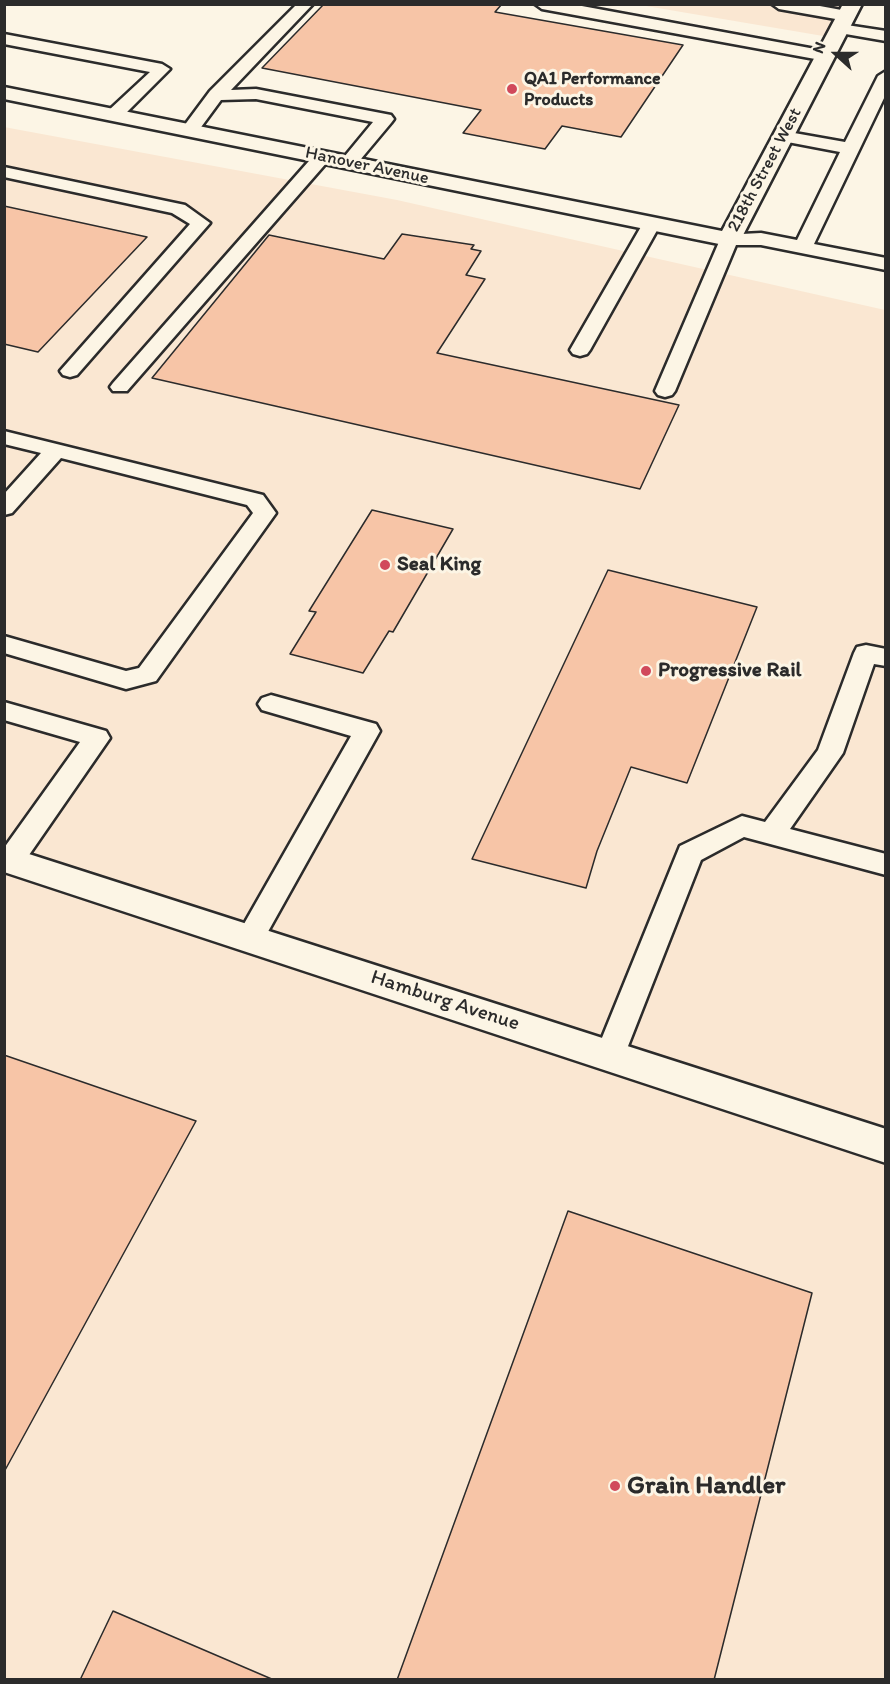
<!DOCTYPE html>
<style>
body{margin:0}
#map{position:relative;width:890px;height:1684px;overflow:hidden;background:#fcf5e5;font-family:Itim,sans-serif}
canvas{display:block}
.frame{position:absolute;inset:0;border:6px solid #2b2b2b;pointer-events:none}
.north{position:absolute;left:806px;top:24px;width:60px;height:60px;-webkit-text-stroke:4px #fcf5e5;paint-order:stroke;rotate:291deg;font-size:16px;font-weight:700;line-height:24px;text-align:center;color:#2b2b2b}
.north::after{content:'';display:block;margin:auto;width:21px;height:27px;background:#2b2b2b;clip-path:polygon(50% 0,100% 100%,50% 72%,0 100%)}
</style>
<div id="map">
<canvas width="890" height="1684"></canvas>
<div class="frame"></div>
<div class="north">N</div>
</div>
<script>
const ctx = document.querySelector('canvas').getContext('2d');
ctx.lineJoin = 'round';
function fill(path, color) { ctx.fillStyle = color; ctx.fill(path, 'evenodd'); }
const toPath = rows => new Path2D(rows.map(r => 'M' + r).join(''));
function stroke(path, color, width, dash) { ctx.strokeStyle = color; ctx.lineWidth = width; ctx.lineCap = dash ? 'butt' : 'round'; ctx.setLineDash(dash || []); ctx.stroke(path); }
function label(font, color, halo, rows, align = 'center') {
  ctx.font = font + ' Itim,sans-serif'; ctx.lineWidth = 6; ctx.setLineDash([]); ctx.textBaseline = 'middle'; ctx.strokeStyle = halo; ctx.fillStyle = color; for (const [text, x, y, turn = 0] of rows) {
    ctx.save(); ctx.translate(x, y); ctx.rotate((+turn || 0) * Math.PI / 180); ctx.textAlign = isNaN(turn) ? turn : align; if (halo) ctx.strokeText(text, 0, 0); ctx.fillText(text, 0, 0); ctx.restore();
  }
}
fill(toPath([
 [640,5,852,5,835,38],
 [4,127,397,200,885,310,885,1679,5,1679]
]), '#fae7d2');
const building = toPath([
 [324,4,502,4,495,12,683,45,621,137,562,126,545,149,463,133,481,110,262,68,324,4],
 [4,206,147,237,38,352,4,344,4,206],
 [402,234,474,245,471,249,481,251,466,275,485,279,437,353,679,405,640,489,152,378,269,235,384,259,402,234],
 [372,510,453,529,393,632,389,631,363,673,290,654,316,612,309,611,372,510],
 [608,570,757,607,687,783,631,767,597,851,586,888,472,859,608,570],
 [4,1055,196,1121,4,1472,4,1055],
 [568,1211,812,1293,714,1680,397,1680,568,1211],
 [113,1611,274,1680,80,1680,113,1611]
]);
fill(building, '#f7c5a7');
stroke(building, '#2b2b2b', 1.5);
const lane = toPath([
 [297,4,313,4,231,90,256,89,391,115,394,119,391,123,355,166,343,166,340,162,373,122,256,99,221,100,196,134,184,134,181,130,210,91,297,4],
 [535,4,571,4,826,51,834,56,826,61,542,9,535,4],
 [772,4,809,4,847,11,855,16,847,21,779,9,772,4],
 [840,24,886,31,886,41,834,32,832,29,840,24],
 [4,34,162,64,170,69,120,119,114,120,108,119,105,115,108,111,150,72,4,44,4,34],
 [886,71,886,94,814,244,886,258,886,270,761,245,736,245,675,391,672,395,665,397,658,395,655,391,722,235,761,233,797,240,840,152,777,140,774,136,777,132,783,131,845,142,878,76,886,71],
 [322,152,328,153,331,157,328,161,127,391,113,391,110,387,113,383,316,153,322,152],
 [4,167,185,205,210,223,77,375,70,377,63,375,60,371,190,224,172,213,4,177,4,167],
 [651,219,660,225,590,350,587,354,580,356,573,354,570,350,642,225,651,219],
 [4,431,263,495,276,513,156,681,126,689,4,653,4,636,126,671,139,668,253,513,247,505,61,458,12,513,4,515,4,494,41,453,4,444,4,431],
 [866,645,886,649,886,666,874,664,843,753,790,829,886,854,886,875,744,837,701,860,621,1064,610,1068,599,1064,595,1055,680,846,742,816,765,822,818,750,854,653,857,647,866,645],
 [271,695,376,724,380,731,260,946,250,949,240,946,236,938,351,736,262,710,258,704,262,698,271,695],
 [4,702,106,731,110,738,20,868,10,872,4,870,4,848,80,742,4,720,4,702]
]);
const street = toPath([
 [843,4,862,4,741,239,737,244,729,246,4,99,4,87,722,231,843,4]
]);
const secondary = toPath([
 [4,846,886,1129,886,1163,4,872,4,846]
]);
stroke(lane, '#2b2b2b', 5);
stroke(street, '#2b2b2b', 5);
stroke(secondary, '#2b2b2b', 5);
fill(lane, '#fcf5e5');
fill(street, '#fcf5e5');
fill(secondary, '#fcf5e5');
for (const [x, y, r, color] of [
 [512,89,6,"#d1495b"],
 [385,565,6,"#d1495b"],
 [646,671,6,"#d1495b"],
 [615,1486,6,"#d1495b"]
]) { const dot = new Path2D(); dot.arc(x, y, r, 0, 2 * Math.PI); ctx.fillStyle = color; ctx.fill(dot); stroke(dot, '#fcf5e5', 2); }
label('bold 18px', '#2b2b2b', '#fcf5e5', [
 ["QA1 Performance",524,79],
 ["Products",524,100]
], 'left');
label('18px', '#2b2b2b', '#fcf5e5', [
 ["Hanover Avenue",367,166,12],
 ["218th Street West",765,170,-62]
]);
label('bold 21px', '#2b2b2b', '#fcf5e5', [
 ["Seal King",397,565],
 ["Progressive Rail",658,671]
], 'left');
label('21px', '#2b2b2b', '#fcf5e5', [
 ["Hamburg Avenue",445,1001,18]
]);
label('bold 26px', '#2b2b2b', '#fcf5e5', [
 ["Grain Handler",627,1486]
], 'left');
</script>
